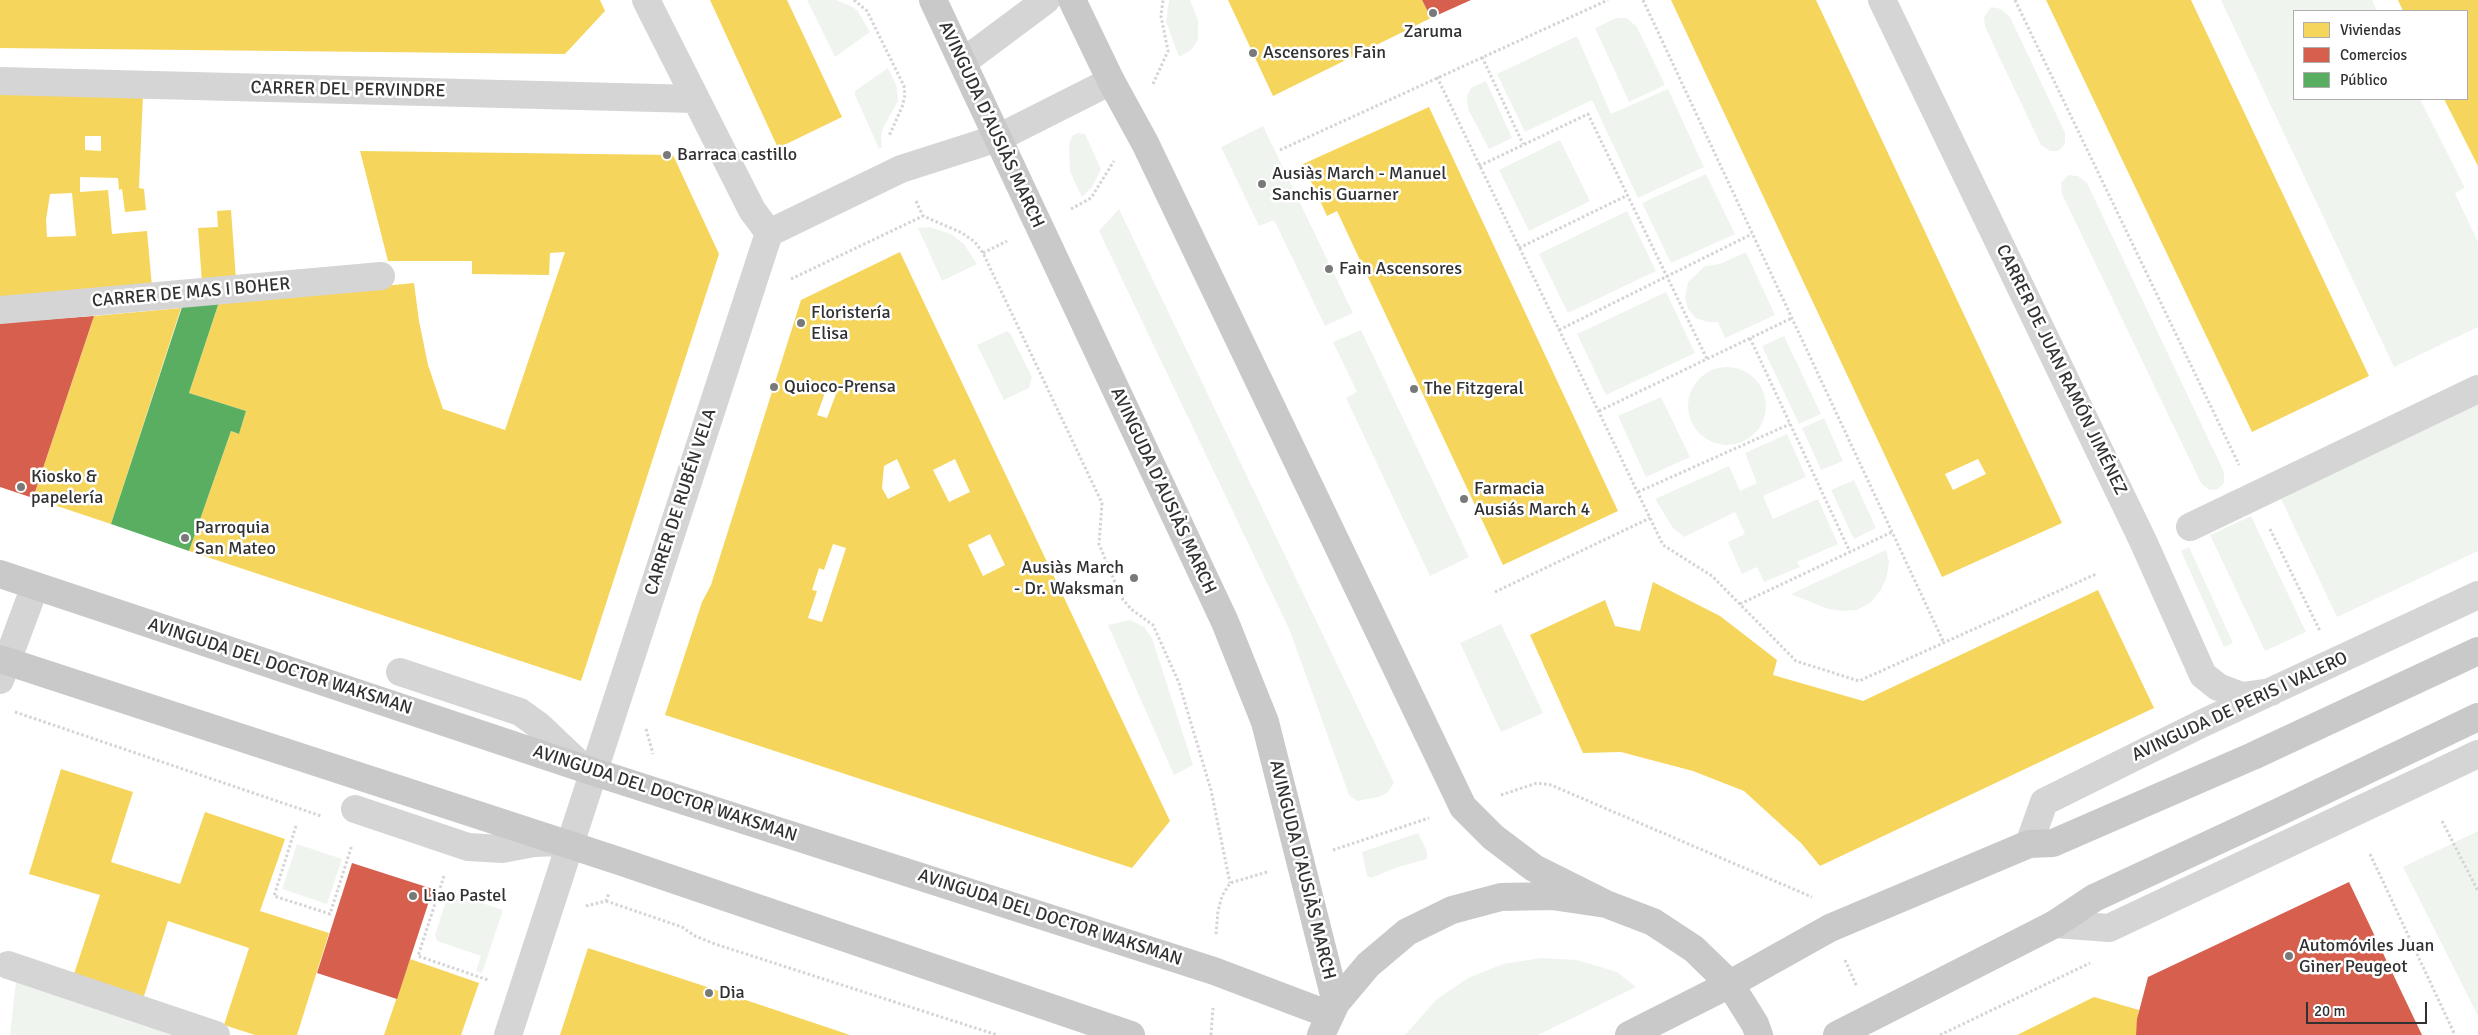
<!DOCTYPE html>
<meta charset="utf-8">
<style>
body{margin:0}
#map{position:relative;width:2478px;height:1035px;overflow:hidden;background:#fff;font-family:Signika,sans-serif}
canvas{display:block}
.legend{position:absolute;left:2293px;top:10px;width:175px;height:90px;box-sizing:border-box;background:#fff;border:1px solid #adadad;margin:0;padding:6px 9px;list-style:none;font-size:15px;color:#313131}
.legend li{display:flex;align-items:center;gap:10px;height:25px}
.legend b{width:25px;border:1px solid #adadad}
.scale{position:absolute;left:2306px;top:1002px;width:121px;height:22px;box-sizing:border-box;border:2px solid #313131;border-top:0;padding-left:6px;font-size:15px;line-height:18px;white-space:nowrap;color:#313131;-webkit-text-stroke:4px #fff;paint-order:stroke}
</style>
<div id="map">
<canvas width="2478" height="1035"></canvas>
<ul class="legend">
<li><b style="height:14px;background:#f6d55c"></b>Viviendas</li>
<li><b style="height:14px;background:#d6604d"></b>Comercios</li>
<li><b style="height:14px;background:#5aae61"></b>Público</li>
</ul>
<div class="scale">20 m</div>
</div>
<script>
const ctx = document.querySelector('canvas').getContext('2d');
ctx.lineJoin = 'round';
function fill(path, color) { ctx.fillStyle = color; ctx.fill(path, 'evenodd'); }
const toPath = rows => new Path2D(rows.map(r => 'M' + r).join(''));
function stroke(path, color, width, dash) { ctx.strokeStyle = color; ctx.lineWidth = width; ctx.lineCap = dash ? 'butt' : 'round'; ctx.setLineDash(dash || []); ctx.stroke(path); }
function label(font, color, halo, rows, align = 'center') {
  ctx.font = font + ' Signika,sans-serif'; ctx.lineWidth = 5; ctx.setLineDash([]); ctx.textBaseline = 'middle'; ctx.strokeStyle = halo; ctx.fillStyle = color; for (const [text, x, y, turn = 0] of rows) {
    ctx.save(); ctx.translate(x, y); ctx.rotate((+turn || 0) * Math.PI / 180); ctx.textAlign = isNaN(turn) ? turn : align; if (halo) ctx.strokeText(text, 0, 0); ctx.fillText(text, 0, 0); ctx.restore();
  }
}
fill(toPath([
 [807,0,836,0,851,6,857,10,870,32,835,57],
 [1169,0,1190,0,1198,20,1198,40,1191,50,1179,57,1166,22],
 [2221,0,2372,0,2377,11,2294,11,2294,99,2420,99,2465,188,2455,193,2478,242,2478,327,2394,367],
 [1991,7,2001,9,2010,17,2065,133,2065,144,2058,151,2050,151,2041,145,1985,27,1984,17],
 [1616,18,1627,18,1637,27,1665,85,1629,102,1595,28],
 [1577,36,1611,114,1668,89,1704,167,1638,198,1592,100,1525,132,1497,74],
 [888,68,897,87,898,101,883,128,881,137,882,147,879,149,855,95,855,91],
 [1486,81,1512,138,1489,149,1468,109,1467,96,1471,88],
 [1263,126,1353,313,1325,326,1274,220,1259,226,1221,147],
 [1078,133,1085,134,1101,169,1092,187,1082,197,1070,172,1069,144,1072,136],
 [1560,140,1590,201,1529,231,1499,170],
 [1706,174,1735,234,1671,263,1642,203],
 [2068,175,2078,176,2087,183,2224,472,2224,483,2218,489,2209,490,2201,483,2062,194,2061,183],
 [1119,209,1394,783,1387,793,1379,797,1357,801,1349,795,1290,631,1099,231],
 [1627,211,1656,271,1568,313,1539,254],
 [930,227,951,234,964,244,977,264,942,281,918,228],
 [1746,252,1775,315,1725,338,1718,322,1707,322,1696,318,1688,309,1685,298,1688,282,1705,266,1720,264],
 [1666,292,1695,353,1606,395,1577,334],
 [1361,330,1469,557,1430,576,1346,398,1357,392,1333,342],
 [1007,331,1010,333,1032,377,1029,388,1004,400,977,345],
 [1784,336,1821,414,1799,424,1762,346],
 '1688 406a39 39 0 1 1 78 0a39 39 0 1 1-78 0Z',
 [1661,397,1690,457,1646,477,1618,416],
 [2478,404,2478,551,2337,617,2281,499],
 [1824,418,1843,461,1821,470,1802,428],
 [1787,434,1806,477,1763,496,1773,519,1818,499,1838,544,1797,562,1800,567,1764,582,1757,567,1742,574,1728,542,1745,534,1735,512,1684,537,1673,528,1655,499,1729,466,1740,491,1757,483,1745,453],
 [1854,480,1876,528,1854,539,1831,490],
 [2251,516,2306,632,2265,651,2210,535],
 [2189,547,2233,643,2224,647,2181,551],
 [1886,550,1889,561,1887,576,1881,590,1870,603,1857,610,1842,611,1828,609,1791,594],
 [1130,620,1144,627,1152,638,1193,765,1174,775,1108,625],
 [1501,624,1543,713,1501,732,1460,643],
 [2478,831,2478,1016,2403,867],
 [1418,833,1427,851,1427,859,1398,867,1371,878,1367,876,1362,852],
 [297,844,342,859,327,904,282,889],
 [449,892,503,910,482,973,476,971,481,956,437,941,435,935],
 [1541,958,1577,960,1617,972,1636,987,1538,1035,1405,1035,1437,999,1468,978,1503,964],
 [16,981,179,1035,10,1035]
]), '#eff5ee');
fill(toPath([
 [0,0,600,0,605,11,565,54,0,48],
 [710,0,787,0,842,117,778,148],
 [1228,0,1422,0,1431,18,1273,96],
 [1671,0,1816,0,2062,523,1942,577],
 [1978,459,1986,474,1953,490,1945,474],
 [2046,0,2191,0,2369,376,2252,432],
 [2398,0,2478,0,2478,166,2444,99,2467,99,2467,11,2403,11],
 [0,92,143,94,139,188,144,189,146,210,125,212,122,189,119,190,118,178,80,177,80,192,108,190,112,234,147,231,152,287,0,299],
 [85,136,101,136,101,151,85,150],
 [72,193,76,236,47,237,46,220,50,194],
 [1429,107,1618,511,1503,565,1337,211,1327,216,1303,164],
 [360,151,673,155,719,254,581,681,189,551,231,431,239,434,246,411,189,393,219,302,414,283,419,321,428,365,443,409,505,430,565,252,550,253,549,275,472,274,472,261,388,261],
 [231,210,236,279,202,282,198,228,218,227,217,211],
 [900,252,1170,821,1132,868,665,715,702,602,711,585,801,300],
 [826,390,836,394,827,418,817,415],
 [897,459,910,488,888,499,882,488,884,466],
 [955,459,970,492,949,502,933,470],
 [990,534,1005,565,983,576,968,545],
 [833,544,846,548,822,622,808,618,817,591,812,590,819,568,824,570],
 [181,308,111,524,33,498,94,316],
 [1653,582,1720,616,1777,660,1773,675,1863,701,2098,590,2154,708,1820,866,1801,843,1744,791,1693,771,1621,752,1583,753,1530,635,1605,600,1615,626,1640,631],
 [61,769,133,792,111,862,180,884,205,812,285,839,260,911,329,933,297,1035,255,1035,224,1025,249,948,168,921,143,999,73,977,100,895,29,874],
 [588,948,695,983,850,1035,560,1035],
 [410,959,479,983,461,1035,384,1035],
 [2094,997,2139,1010,2136,1035,2017,1035]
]), '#f6d55c');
fill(toPath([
 [1422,0,1471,0,1431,18],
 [94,316,33,498,0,487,0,323],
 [352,863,433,889,397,999,317,973],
 [2349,882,2422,1035,2136,1035,2137,1019,2148,977]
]), '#d6604d');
fill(toPath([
 [219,302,189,393,246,411,239,434,231,431,189,551,111,524,183,304]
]), '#5aae61');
stroke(toPath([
 [854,0,867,11,904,86,905,95,902,107,889,136],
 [1643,0,1944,643],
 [2015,0,2239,465],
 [1482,57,1523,144],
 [1437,77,1663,545,1712,576,1796,661,1859,681,2096,574],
 [1153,84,1168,51,1161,16,1163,0],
 [1280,150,1608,0],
 [1479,166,1588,114,1707,359],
 [916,201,923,216],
 [1071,209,1091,198,1114,161],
 [1519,248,1628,195],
 [983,253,1007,241],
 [791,279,923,216,962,233,975,242,983,253,1102,503,1099,544,1121,597,1131,609,1153,625,1179,683,1211,790,1230,883],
 [1559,330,1752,234],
 [1750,338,1850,552],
 [1599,411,1792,318],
 [1638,492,1790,424],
 [2270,529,2320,631],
 [1495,592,1650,518],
 [1740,604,1892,532],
 [15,712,321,816],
 [646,729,653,754],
 [1501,795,1537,783,1551,785,1812,897],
 [2442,821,2478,891],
 [296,826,274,896,330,914,352,845],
 [1333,850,1429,818],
 [2370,854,2455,1035],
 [444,876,418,956,488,980],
 [606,901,682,927,695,936,715,944,997,1035],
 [586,906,606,901,609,893],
 [1216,934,1218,911,1222,896,1230,883,1267,872],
 [1845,960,1857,987],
 [1211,1035,1213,1008],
 [1940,1035,2090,963]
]), '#d4d4d4', 3, [2.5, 2.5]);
stroke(toPath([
 [646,0,752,210,769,233],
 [1882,0,2143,541,2203,675,2218,687,2242,696,2271,692],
 [963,62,1046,0],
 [0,81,695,99],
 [0,310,381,276],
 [2190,527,2478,389],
 [400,672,520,712,538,725,575,760,588,770],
 [0,680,35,586],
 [355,809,468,847,502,849,534,843,558,842],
 [2029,844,2044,802,2201,724,2478,595],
 [2055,924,2109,928,2478,754],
 [8,965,216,1035],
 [508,1035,769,233,901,169,998,138,1111,81]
]), '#d5d5d5', 28);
stroke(toPath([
 [933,0,1225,622,1265,722,1336,1003],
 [1072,0,1111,81,1145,143,1463,807,1493,837,1534,868,1606,904],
 [0,574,588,770,1214,971,1330,1015],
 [0,659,619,861,1131,1035],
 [1321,1035,1336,1003,1368,965,1407,932,1452,910,1501,897,1552,896,1606,904,1653,922,1694,949,1730,984,1755,1024,1759,1035],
 [1629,1035,1730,984,1830,928,2029,844,2053,843,2253,756,2478,651],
 [1837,1035,2055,924,2094,898,2279,812,2478,717]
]), '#c9c9c9', 28);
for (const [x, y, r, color] of [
 [1433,13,5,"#797979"],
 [1253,53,5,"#797979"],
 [667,155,5,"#797979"],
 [1262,184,5,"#797979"],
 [1329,269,5,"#797979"],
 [801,323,5,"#797979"],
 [774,387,5,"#797979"],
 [1414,389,5,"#797979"],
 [21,487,5,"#797979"],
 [1464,499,5,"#797979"],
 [185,538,5,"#797979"],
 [1134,578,5,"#797979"],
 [413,896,5,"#797979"],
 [2289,956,5,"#797979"],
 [709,993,5,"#797979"]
]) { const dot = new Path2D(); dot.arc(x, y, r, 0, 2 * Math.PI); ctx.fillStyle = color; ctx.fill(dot); stroke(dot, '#fff', 2); }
label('18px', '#313131', '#fff', [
 ["Zaruma",1433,32,"center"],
 ["Ascensores Fain",1263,53],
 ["Barraca castillo",677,155],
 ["Ausiàs March - Manuel",1272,174],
 ["Sanchis Guarner",1272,195],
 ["Fain Ascensores",1339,269],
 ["Floristería",811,313],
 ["Elisa",811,334],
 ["Quioco-Prensa",784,387],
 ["The Fitzgeral",1424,389],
 ["Kiosko &",31,477],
 ["papelería",31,498],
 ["Farmacia",1474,489],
 ["Ausiás March 4",1474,510],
 ["Parroquia",195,528],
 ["San Mateo",195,549],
 ["Ausiàs March",1124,568,"right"],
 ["- Dr. Waksman",1124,589,"right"],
 ["Liao Pastel",423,896],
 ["Automóviles Juan",2299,946],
 ["Giner Peugeot",2299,967],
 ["Dia",719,993]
], 'left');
label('18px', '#313131', '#fff', [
 ["CARRER DEL PERVINDRE",348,90,1],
 ["AVINGUDA D'AUSIÀS MARCH",991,125,65],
 ["CARRER DE MAS I BOHER",191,293,-5],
 ["CARRER DE JUAN RAMÓN JIMÉNEZ",2061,370,64],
 ["AVINGUDA D'AUSIÀS MARCH",1163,491,65],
 ["CARRER DE RUBÉN VELA",681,502,-72],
 ["AVINGUDA DEL DOCTOR WAKSMAN",280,667,18],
 ["AVINGUDA DE PERIS I VALERO",2240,707,-25],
 ["AVINGUDA DEL DOCTOR WAKSMAN",665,794,18],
 ["AVINGUDA D'AUSIÀS MARCH",1302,870,76],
 ["AVINGUDA DEL DOCTOR WAKSMAN",1050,918,18]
]);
</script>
